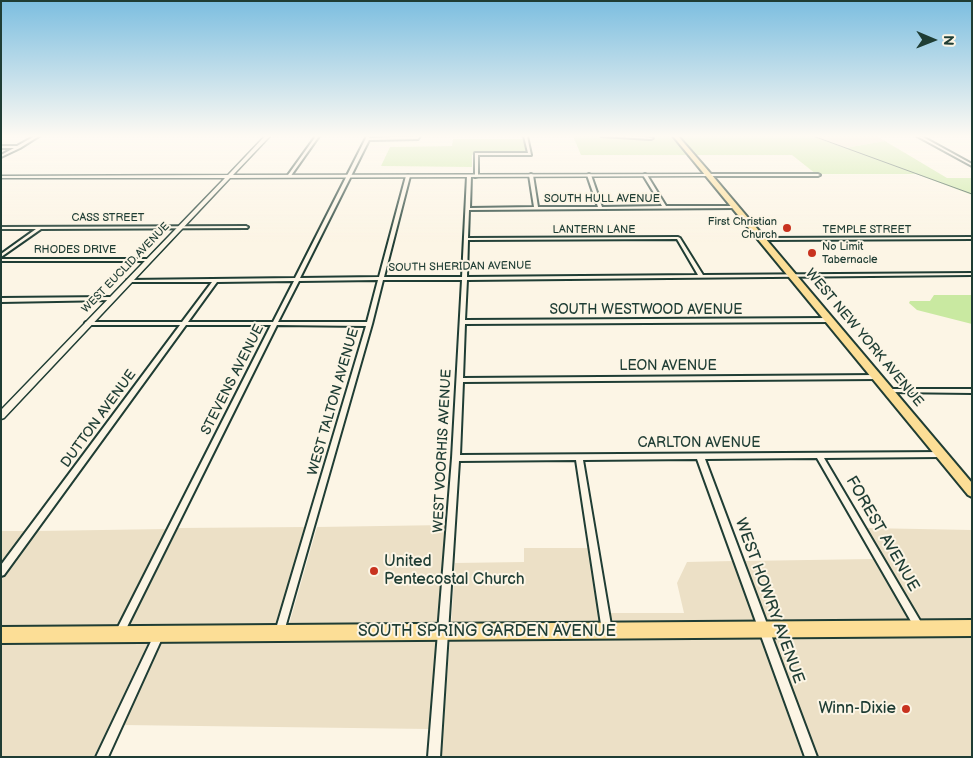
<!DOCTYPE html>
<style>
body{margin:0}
#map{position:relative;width:973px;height:758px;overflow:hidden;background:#fcf5e5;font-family:"Balsamiq Sans",sans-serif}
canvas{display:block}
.frame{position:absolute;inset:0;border:2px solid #1f3d34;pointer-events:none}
.north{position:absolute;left:908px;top:15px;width:50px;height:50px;-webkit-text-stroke:4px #fcf5e5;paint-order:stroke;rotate:91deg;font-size:14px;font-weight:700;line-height:20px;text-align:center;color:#1f3d34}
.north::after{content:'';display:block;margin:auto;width:18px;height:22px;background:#1f3d34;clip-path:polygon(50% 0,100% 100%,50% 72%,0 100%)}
</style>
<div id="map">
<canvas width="973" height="758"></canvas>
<div class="frame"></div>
<div class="north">N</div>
</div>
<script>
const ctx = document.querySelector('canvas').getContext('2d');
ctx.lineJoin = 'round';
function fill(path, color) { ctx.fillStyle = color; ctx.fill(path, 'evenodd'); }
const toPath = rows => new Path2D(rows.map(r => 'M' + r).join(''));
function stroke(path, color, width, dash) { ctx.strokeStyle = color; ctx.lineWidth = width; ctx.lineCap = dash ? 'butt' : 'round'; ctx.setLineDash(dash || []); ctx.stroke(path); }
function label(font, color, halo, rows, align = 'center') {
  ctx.font = font + ' "Balsamiq Sans",sans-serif'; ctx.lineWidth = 4; ctx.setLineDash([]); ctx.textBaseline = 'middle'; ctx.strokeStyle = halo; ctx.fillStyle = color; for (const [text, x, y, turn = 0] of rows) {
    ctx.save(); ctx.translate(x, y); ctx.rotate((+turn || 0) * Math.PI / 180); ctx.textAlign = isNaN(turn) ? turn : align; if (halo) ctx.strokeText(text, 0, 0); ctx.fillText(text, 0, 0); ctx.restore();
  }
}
fill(toPath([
 [812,136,877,136,885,141,845,148],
 [446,525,438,627,288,628,317,527],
 [306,527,275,628,128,629,178,528],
 [866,528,972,530,972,623,922,623],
 [167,529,115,629,1,630,1,580,37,531],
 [1,531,26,531,1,564],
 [524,548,588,548,600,626,451,627,455,563,524,562],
 [873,559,910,623,767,624,744,561],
 [733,561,755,624,612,626,610,613,684,613,677,583,687,562],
 [972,633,972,757,818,757,771,635],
 [759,635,803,757,441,757,450,637],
 [437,637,429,729,123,725,163,639],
 [150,639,94,757,1,757,1,641]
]), '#ece0c6');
fill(toPath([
 [573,136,673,136,689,155,581,155],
 [677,136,812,136,845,148,885,141,947,178,972,178,972,195,916,174,816,174,792,155,693,155],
 [453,139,523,139,527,154,476,154,472,155,472,167,381,166,390,147,452,146],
 [934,295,972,295,972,324,917,310,909,303,910,301,930,301]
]), '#c9e9a1');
const street = toPath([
 [35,136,39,136,20,148,1,157,1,155,14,148,1,148,1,146,17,146,35,136],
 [316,136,319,136,290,177,288,177,288,175,316,136],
 [367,136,370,136,369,138,420,136,418,139,369,140,300,278,379,277,406,176,408,175,410,176,384,277,462,277,467,176,469,175,471,176,470,208,534,207,529,175,531,174,533,175,538,207,598,207,587,175,589,174,591,175,602,207,662,206,643,175,645,174,647,175,666,206,736,206,738,207,736,208,469,210,468,238,678,237,680,238,703,275,972,273,972,275,467,280,465,320,829,318,832,320,829,322,465,324,463,378,877,375,880,377,877,379,463,382,460,455,944,452,945,454,944,456,941,457,824,458,922,624,924,627,922,630,919,632,916,630,817,458,705,459,817,757,805,757,697,459,583,460,612,631,610,634,607,636,604,634,602,631,576,460,459,461,440,757,428,757,452,458,462,280,383,280,372,324,283,635,280,637,277,635,275,632,366,326,277,325,122,637,119,639,116,637,114,634,116,631,271,325,186,325,4,575,1,576,1,565,180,325,88,325,86,324,85,323,86,322,182,322,212,282,127,282,127,280,129,280,295,278,367,136],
 [677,239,698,275,467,277,468,240,677,239],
 [378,280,367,322,278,322,299,281,378,280],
 [294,281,273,322,188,322,217,282,294,281],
 [524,136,527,136,531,155,478,155,478,176,475,177,475,153,528,153,524,136],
 [601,136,635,136,653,138,651,139,601,136],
 [917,136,921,136,972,164,972,166,917,136],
 [709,174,818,174,820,175,818,176,708,176,707,175,709,174],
 [246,226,248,227,247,228,41,229,1,257,1,254,36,229,1,229,1,227,246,226],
 [972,237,972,239,763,240,761,239,763,238,972,237],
 [1,259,148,259,150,260,148,261,1,261,1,259],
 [111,297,114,299,113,300,1,302,1,298,111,297],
 [889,389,972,389,972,393,887,392,886,391,889,389],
 [158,631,161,633,163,636,108,757,96,757,155,633,158,631]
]);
const secondary = toPath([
 [265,136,270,136,233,175,709,174,711,175,709,176,230,178,4,418,1,419,1,410,225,178,1,178,1,176,228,175,265,136]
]);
const primary = toPath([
 [673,136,678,136,711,174,972,483,972,497,968,495,673,136]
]);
const highway = toPath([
 [972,620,972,636,1,643,1,627,972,620]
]);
stroke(street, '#1f3d34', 4);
stroke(secondary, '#1f3d34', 3);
stroke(primary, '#1f3d34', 4);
stroke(highway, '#1f3d34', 4);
fill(street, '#fcf5e5');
fill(secondary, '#fcf5e5');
fill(primary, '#fcde96');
fill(highway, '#fcde96');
stroke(toPath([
 [813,136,972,194]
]), '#1f3d34', 1);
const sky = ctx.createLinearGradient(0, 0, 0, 243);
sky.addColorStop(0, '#7cbee0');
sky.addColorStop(0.56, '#fefaf3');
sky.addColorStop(1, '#fefaf300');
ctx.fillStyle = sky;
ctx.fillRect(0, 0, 973, 243);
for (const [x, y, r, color] of [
 [787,228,5,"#c8321e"],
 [812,253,5,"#c8321e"],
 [374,571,5,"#c8321e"],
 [906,709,5,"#c8321e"]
]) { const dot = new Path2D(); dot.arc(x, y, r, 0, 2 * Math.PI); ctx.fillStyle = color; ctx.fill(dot); stroke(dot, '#fcf5e5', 2); }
label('11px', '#1f3d34', '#fcf5e5', [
 ["SOUTH HULL AVENUE",602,199],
 ["CASS STREET",108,218],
 ["LANTERN LANE",594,230],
 ["TEMPLE STREET",867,230],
 ["RHODES DRIVE",75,250],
 ["SOUTH SHERIDAN AVENUE",460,267,-1],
 ["WEST EUCLID AVENUE",126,268,-46]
]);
label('11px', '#1f3d34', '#fcf5e5', [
 ["First Christian",777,222],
 ["Church",777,235],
 ["No Limit",822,247,"left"],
 ["Tabernacle",822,260,"left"]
], 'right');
label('14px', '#1f3d34', '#fcf5e5', [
 ["SOUTH WESTWOOD AVENUE",646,310],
 ["WEST NEW YORK AVENUE",864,338,50],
 ["LEON AVENUE",668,366],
 ["STEVENS AVENUE",233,380,-63],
 ["WEST TALTON AVENUE",334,402,-74],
 ["DUTTON AVENUE",99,419,-54],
 ["CARLTON AVENUE",699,443],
 ["WEST VOORHIS AVENUE",443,451,-87]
]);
label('16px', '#1f3d34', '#fcf5e5', [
 ["FOREST AVENUE",882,534,60],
 ["WEST HOWRY AVENUE",769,601,70],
 ["SOUTH SPRING GARDEN AVENUE",487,632]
]);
label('16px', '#1f3d34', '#fcf5e5', [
 ["United",384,562],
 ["Pentecostal Church",384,580],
 ["Winn-Dixie",896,709,"right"]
], 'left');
</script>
